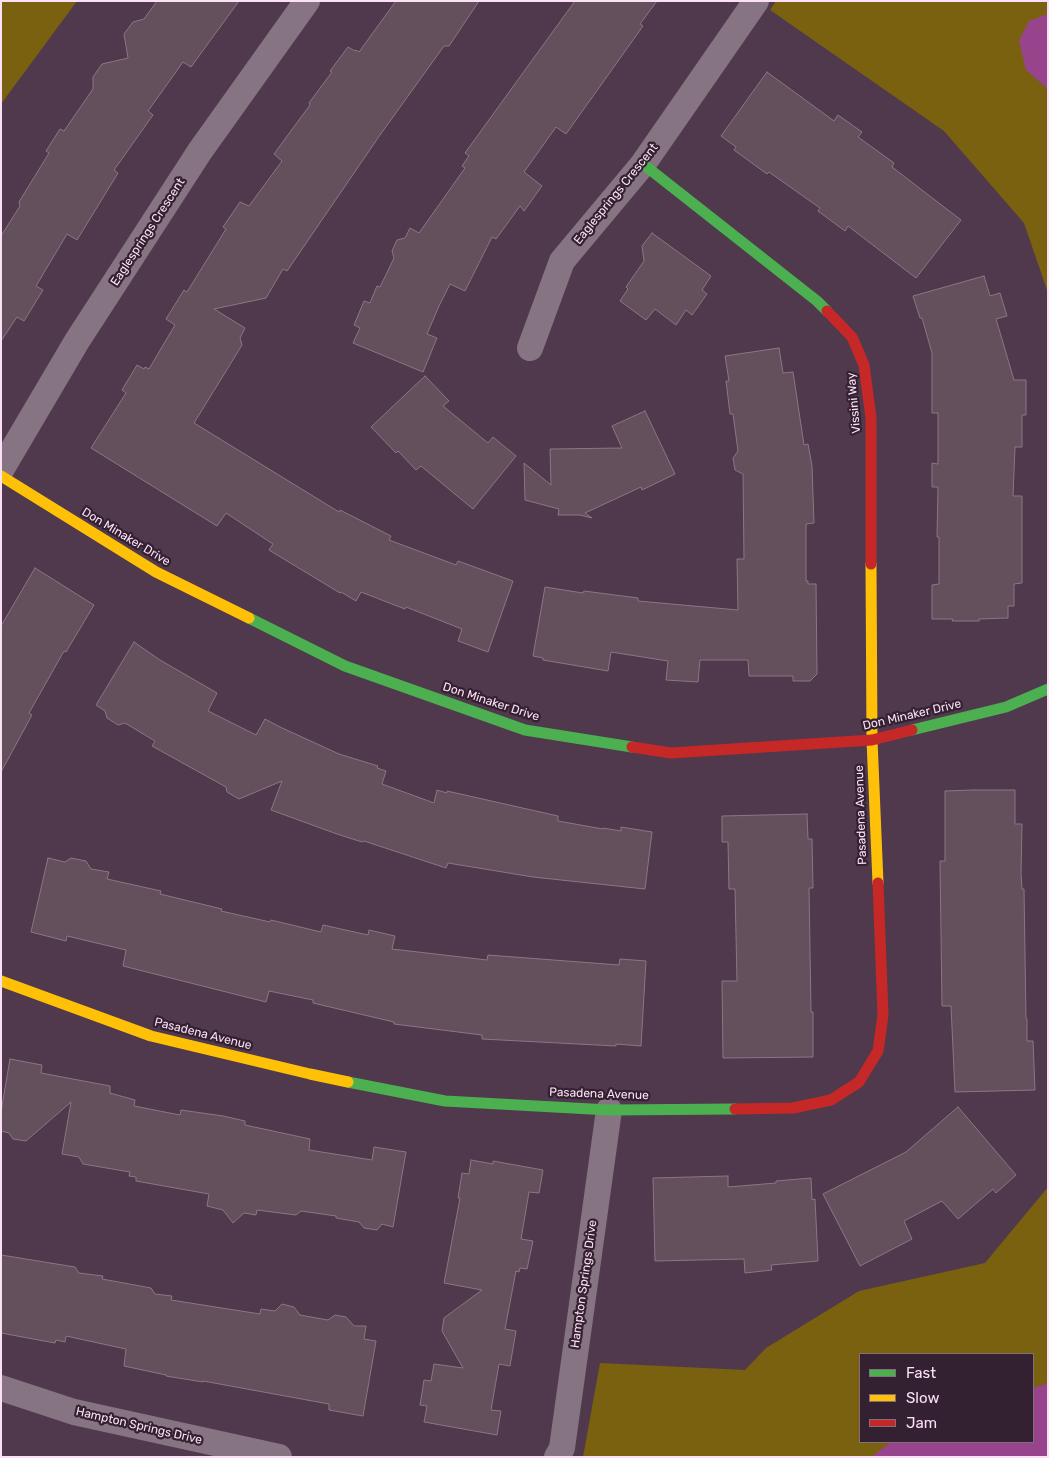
<!DOCTYPE html>
<style>
body{margin:0}
#map{position:relative;width:1049px;height:1458px;overflow:hidden;background:#50394d;font-family:Rubik,sans-serif}
canvas{display:block}
.frame{position:absolute;inset:0;border:2px solid #fce1f6;pointer-events:none}
.legend{position:absolute;left:859px;top:1353px;width:175px;height:90px;box-sizing:border-box;background:#332030;border:1px solid #836d7f;margin:0;padding:6px 9px;list-style:none;font-size:15px;color:#fce1f6}
.legend li{display:flex;align-items:center;gap:10px;height:25px}
.legend b{width:25px;border:1px solid #836d7f}
</style>
<div id="map">
<canvas width="1049" height="1458"></canvas>
<div class="frame"></div>
<ul class="legend">
<li><b style="height:6px;background:#4caf50"></b>Fast</li>
<li><b style="height:6px;background:#ffc107"></b>Slow</li>
<li><b style="height:6px;background:#c62828"></b>Jam</li>
</ul>
</div>
<script>
const ctx = document.querySelector('canvas').getContext('2d');
ctx.lineJoin = 'round';
function fill(path, color) { ctx.fillStyle = color; ctx.fill(path, 'evenodd'); }
const toPath = rows => new Path2D(rows.map(r => 'M' + r).join(''));
function stroke(path, color, width, dash) { ctx.strokeStyle = color; ctx.lineWidth = width; ctx.lineCap = dash ? 'butt' : 'round'; ctx.setLineDash(dash || []); ctx.stroke(path); }
function label(font, color, halo, rows, align = 'center') {
  ctx.font = font + ' Rubik,sans-serif'; ctx.lineWidth = 4.5; ctx.setLineDash([]); ctx.textBaseline = 'middle'; ctx.strokeStyle = halo; ctx.fillStyle = color; for (const [text, x, y, turn = 0] of rows) {
    ctx.save(); ctx.translate(x, y); ctx.rotate((+turn || 0) * Math.PI / 180); ctx.textAlign = isNaN(turn) ? turn : align; if (halo) ctx.strokeText(text, 0, 0); ctx.fillText(text, 0, 0); ctx.restore();
  }
}
fill(toPath([
 [1,1,77,1,1,104],
 [776,1,1048,1,1048,293,1024,223,944,131,770,10],
 [1048,1187,1048,1457,583,1457,600,1363,745,1370,766,1348,859,1291,985,1263],
 [860,1354,1033,1354,1033,1442,860,1442]
]), '#79610f');
fill(toPath([
 [1048,14,1048,89,1026,70,1019,41,1029,21],
 [1048,1383,1048,1457,871,1457,891,1442,1033,1442,1033,1388]
]), '#98448d');
const building = toPath([
 [157,1,239,1,191,67,183,62,148,111,153,115,114,170,118,173,77,240,67,234,36,286,43,290,24,321,17,317,1,341,1,236,20,206,19,202,49,153,46,151,60,129,64,131,93,89,93,77,102,64,128,58,124,34,133,22,144,19,157,1],
 [396,1,479,1,449,46,444,46,380,135,287,271,283,269,266,298,214,309,245,328,240,338,242,345,194,423,339,512,340,510,391,536,389,540,456,565,458,561,513,581,488,652,458,641,462,629,406,607,405,609,361,592,356,601,341,592,340,593,269,550,273,544,226,513,217,526,91,448,126,393,122,390,137,365,144,369,145,367,149,369,175,325,166,319,184,290,187,292,226,229,223,227,240,202,249,206,282,161,274,154,310,105,309,103,332,72,330,71,348,47,355,51,356,50,359,52,396,1],
 [575,1,657,1,640,24,643,26,566,134,556,127,524,172,542,186,524,211,520,206,496,239,492,237,465,291,450,284,439,306,427,334,437,338,423,372,353,343,360,328,354,325,364,301,370,303,377,286,380,287,394,258,392,251,397,240,405,238,410,228,419,233,465,168,462,166,469,156,465,153,575,1],
 [767,72,834,121,838,115,862,132,858,137,894,163,892,167,961,220,916,278,848,226,845,231,818,211,820,208,769,172,767,174,734,150,736,147,721,136,767,72],
 [652,233,711,276,702,290,707,294,692,315,686,310,676,325,655,309,646,320,620,301,628,289,626,287,644,261,642,246,652,233],
 [984,276,990,296,1000,293,1007,316,996,319,1014,380,1026,380,1026,415,1022,415,1022,447,1015,447,1013,496,1022,496,1022,583,1014,584,1014,606,1008,606,1008,618,979,619,979,621,952,621,953,619,932,619,932,585,939,584,939,537,937,537,938,487,932,487,932,463,938,464,938,413,932,413,932,353,922,318,920,318,913,296,984,276],
 [779,348,783,373,793,372,804,445,808,444,812,466,814,523,806,524,806,581,808,581,808,584,816,584,817,674,810,681,793,681,793,676,749,676,748,660,700,660,698,682,666,680,668,661,611,652,608,671,543,660,543,658,533,656,545,587,583,593,584,591,638,598,638,601,738,610,737,559,744,559,743,474,735,470,733,458,738,451,733,414,730,414,726,381,729,381,725,356,779,348],
 [425,376,449,401,443,406,488,443,493,437,516,456,473,509,421,466,416,470,398,451,396,453,371,427,425,376],
 [645,411,675,474,642,490,641,487,585,513,592,518,580,515,558,515,559,509,525,500,524,463,551,485,550,449,622,448,612,426,645,411],
 [35,568,94,605,66,652,64,651,29,713,32,715,1,772,1,626,35,568],
 [134,642,160,660,217,693,208,711,256,735,265,719,280,727,339,754,378,766,377,768,386,771,382,784,434,803,437,790,447,793,447,791,558,816,558,821,603,829,603,828,621,831,621,827,652,832,645,889,533,877,448,863,446,868,364,841,362,842,337,834,271,810,282,781,239,799,227,792,226,787,152,746,155,741,125,723,118,725,107,718,105,711,96,705,134,642],
 [973,790,1015,790,1015,824,1022,824,1021,873,1022,889,1024,889,1026,1019,1027,1019,1027,1041,1033,1041,1035,1090,955,1092,951,1006,942,1006,940,861,945,861,945,791,973,790],
 [807,814,808,839,812,839,813,888,809,888,811,1012,813,1012,813,1057,723,1058,722,981,737,981,735,889,729,889,728,842,722,842,722,816,807,814],
 [48,858,65,862,71,858,86,861,91,869,109,872,107,879,161,891,160,894,222,909,221,911,270,922,271,920,321,932,323,925,368,935,369,930,395,936,392,949,487,960,488,955,619,965,620,959,646,961,641,1046,616,1044,616,1046,482,1039,482,1035,394,1024,394,1022,313,1003,313,1000,269,991,266,1002,123,966,126,950,67,936,66,941,31,932,48,858],
 [10,1059,42,1065,41,1073,110,1086,110,1093,135,1100,134,1106,180,1115,181,1110,223,1116,245,1121,245,1125,310,1139,309,1150,372,1160,374,1147,406,1152,393,1227,382,1224,377,1230,364,1228,359,1222,336,1218,336,1216,301,1211,296,1215,257,1210,256,1215,244,1213,233,1223,223,1210,207,1206,209,1194,136,1181,136,1177,129,1176,130,1172,83,1164,79,1157,62,1154,71,1102,26,1141,13,1139,9,1133,1,1131,1,1112,10,1059],
 [958,1107,1016,1175,996,1193,993,1189,958,1219,942,1201,904,1221,912,1239,860,1266,823,1194,906,1152,958,1107],
 [471,1160,493,1164,493,1161,543,1170,539,1193,529,1192,521,1239,533,1241,527,1269,520,1268,519,1272,516,1271,505,1329,516,1331,510,1366,499,1364,491,1410,501,1411,497,1435,424,1422,427,1406,420,1405,424,1380,431,1381,434,1364,463,1368,442,1331,444,1318,482,1290,444,1283,460,1198,458,1198,462,1173,469,1174,471,1160],
 [728,1176,728,1187,776,1183,776,1181,811,1178,812,1200,815,1199,818,1261,771,1265,772,1270,745,1273,744,1259,655,1261,653,1178,728,1176],
 [1,1255,75,1267,79,1273,103,1276,102,1279,151,1288,155,1294,172,1296,171,1300,260,1314,261,1309,275,1311,282,1304,294,1307,300,1315,328,1320,335,1315,346,1317,354,1326,366,1326,364,1339,376,1341,363,1416,329,1410,329,1404,203,1381,203,1382,166,1376,166,1375,124,1366,126,1349,66,1336,65,1342,56,1340,55,1343,1,1333,1,1255]
]);
fill(building, '#644f5d');
stroke(building, '#8c7684', 1);
stroke(toPath([
 [530,348,562,261,643,164,756,1],
 [1,470,77,341,200,151,307,1],
 [1,1388,74,1412,279,1457],
 [557,1457,562,1448,609,1110]
]), '#867483', 26);
stroke(toPath([
 [643,164,817,301,827,311],
 [249,618,345,666,525,730,632,747],
 [912,730,1006,707,1048,689],
 [348,1082,445,1101,609,1110,735,1109]
]), '#4caf50', 11);
stroke(toPath([
 [1,476,156,572,249,618],
 [871,564,872,740,878,883],
 [1,981,151,1036,310,1074,348,1082]
]), '#ffc107', 11);
stroke(toPath([
 [827,311,852,337,864,365,871,418,871,564],
 [632,747,671,753,872,740,912,730],
 [735,1109,793,1108,831,1100,859,1082,878,1051,883,1015,878,883]
]), '#c62828', 11);
label('12px', '#fce1f6', '#332030', [
 ["Eaglesprings Crescent",616,194,-51],
 ["Eaglesprings Crescent",148,232,-57],
 ["Vissini Way",854,403,-95],
 ["Don Minaker Drive",126,537,31],
 ["Don Minaker Drive",491,702,18],
 ["Don Minaker Drive",912,715,-13],
 ["Pasadena Avenue",861,815,-92],
 ["Pasadena Avenue",203,1034,14],
 ["Pasadena Avenue",599,1094,2],
 ["Hampton Springs Drive",584,1284,-82],
 ["Hampton Springs Drive",139,1426,13]
]);
</script>
